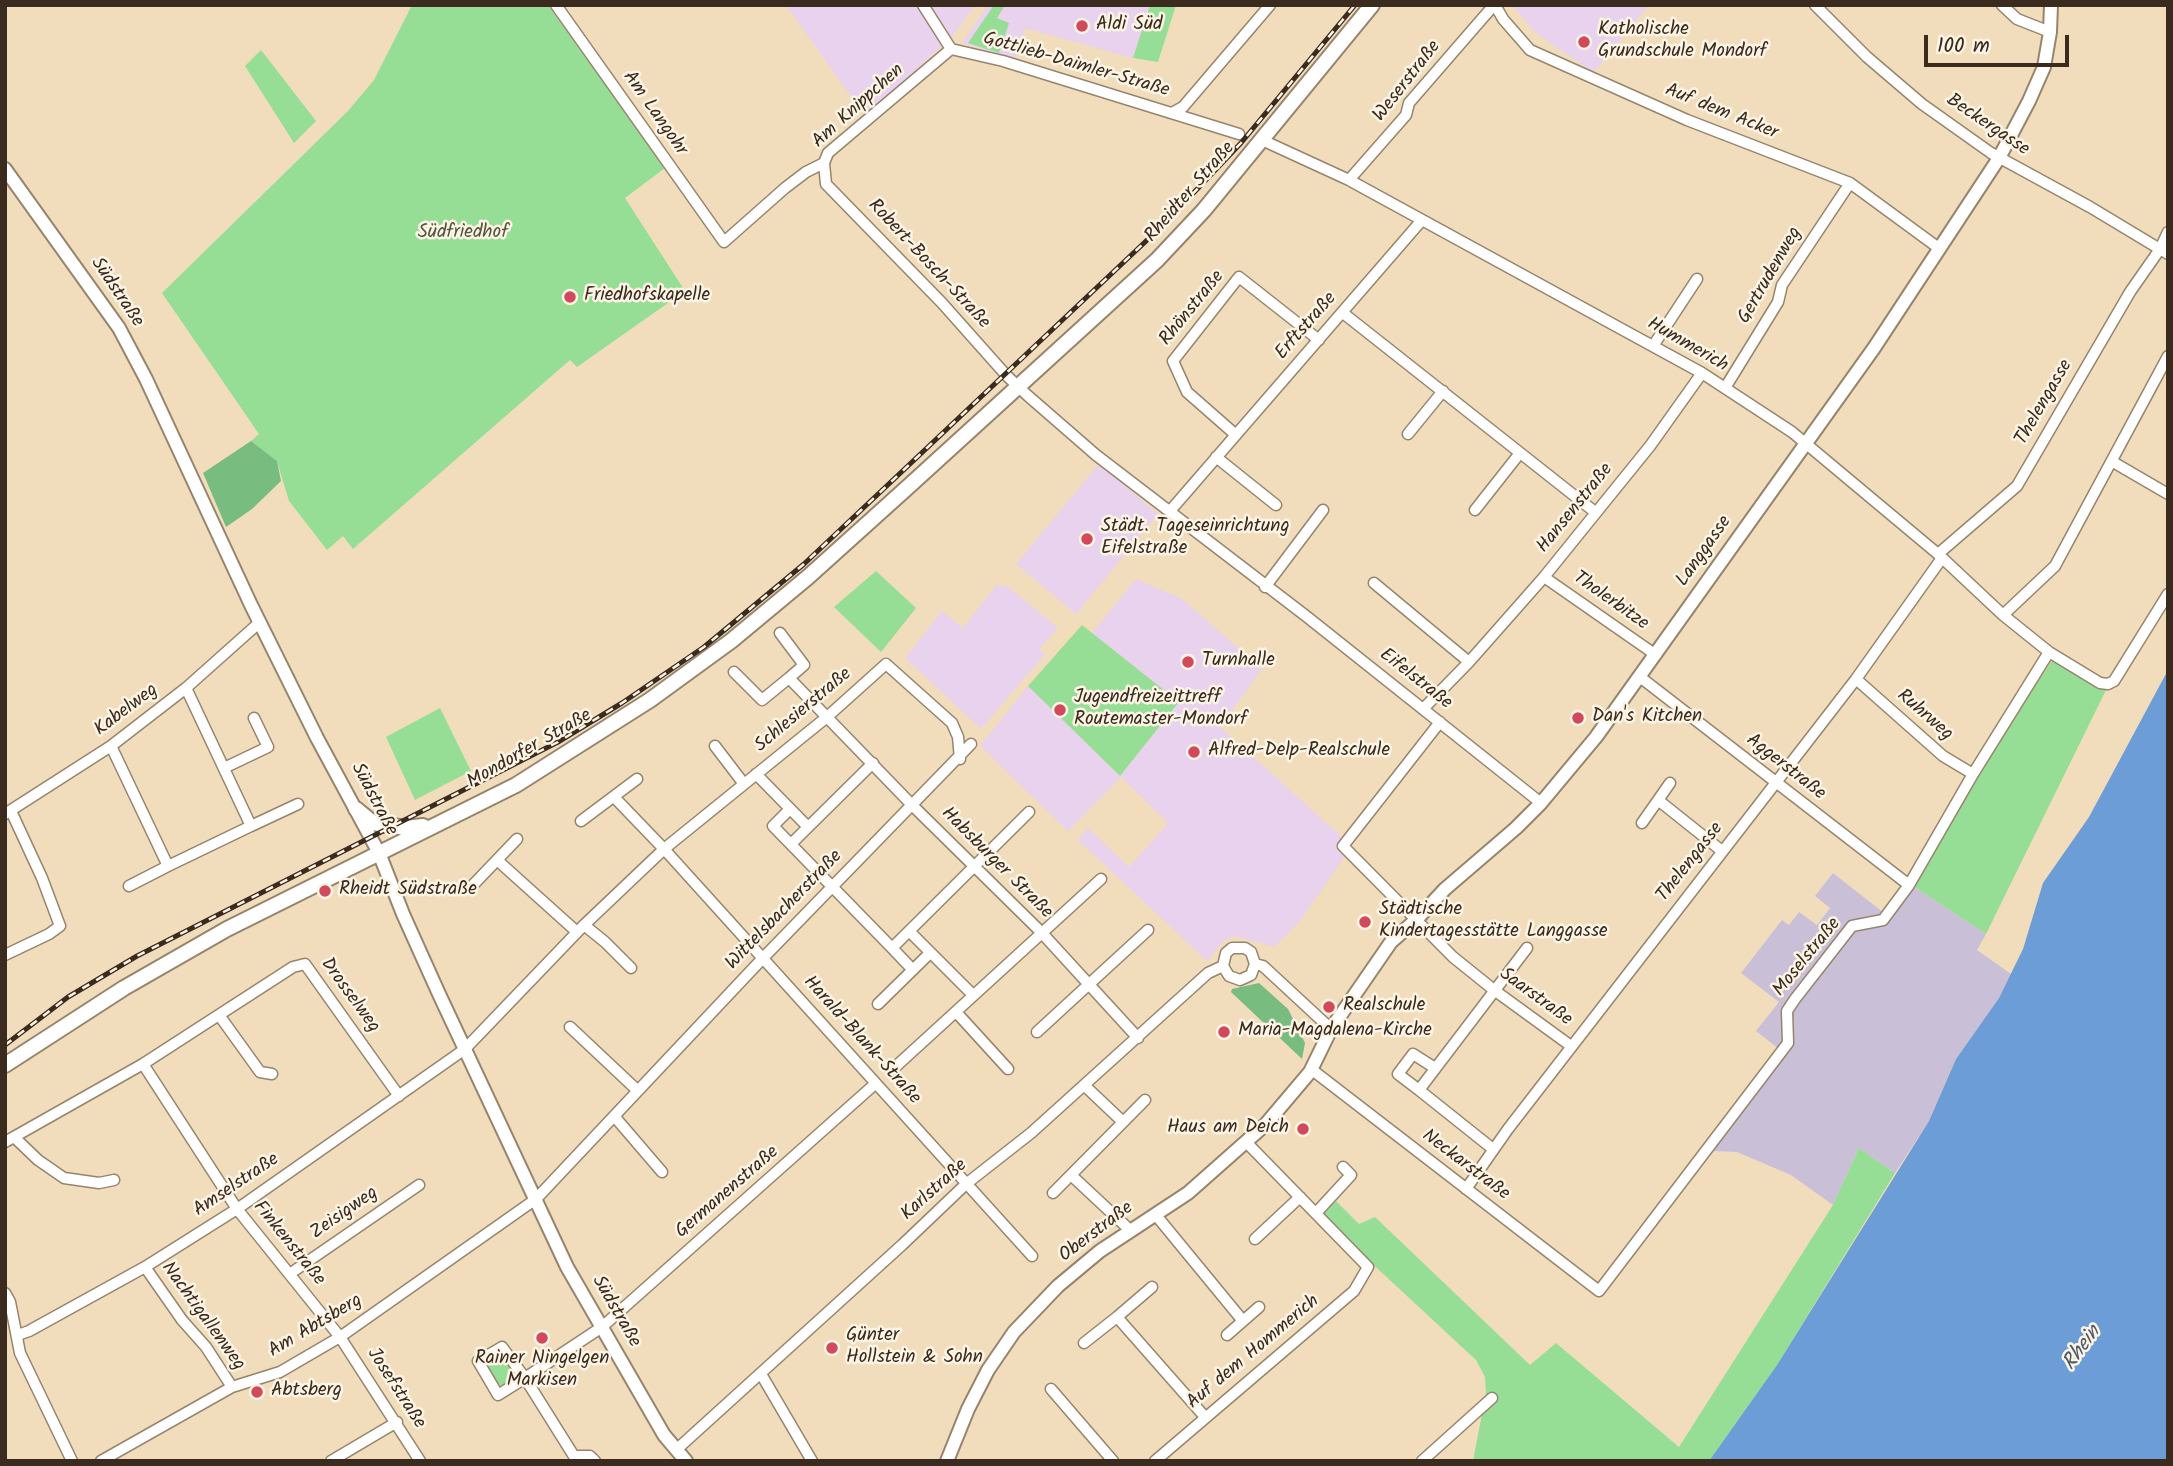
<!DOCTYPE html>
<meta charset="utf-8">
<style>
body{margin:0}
#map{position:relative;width:2173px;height:1466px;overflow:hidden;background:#f1ddbc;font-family:Kalam,sans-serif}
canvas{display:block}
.frame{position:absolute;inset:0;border:7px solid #3b2a1e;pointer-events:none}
.scale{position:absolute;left:1924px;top:35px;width:145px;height:32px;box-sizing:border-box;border:4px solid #3b2a1e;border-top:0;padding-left:9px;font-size:21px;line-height:24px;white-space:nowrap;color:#3b2a1e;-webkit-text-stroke:5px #fcf5e5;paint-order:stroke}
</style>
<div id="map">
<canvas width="2173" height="1466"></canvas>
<div class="frame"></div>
<div class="scale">100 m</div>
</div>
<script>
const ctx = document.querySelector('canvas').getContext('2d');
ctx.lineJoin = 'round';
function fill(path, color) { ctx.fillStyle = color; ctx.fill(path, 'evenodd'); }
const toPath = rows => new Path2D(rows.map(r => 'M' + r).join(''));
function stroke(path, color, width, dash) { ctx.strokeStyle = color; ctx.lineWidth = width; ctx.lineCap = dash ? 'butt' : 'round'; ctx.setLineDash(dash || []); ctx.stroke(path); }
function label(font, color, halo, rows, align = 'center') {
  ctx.font = font + ' Kalam,sans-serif'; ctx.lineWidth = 5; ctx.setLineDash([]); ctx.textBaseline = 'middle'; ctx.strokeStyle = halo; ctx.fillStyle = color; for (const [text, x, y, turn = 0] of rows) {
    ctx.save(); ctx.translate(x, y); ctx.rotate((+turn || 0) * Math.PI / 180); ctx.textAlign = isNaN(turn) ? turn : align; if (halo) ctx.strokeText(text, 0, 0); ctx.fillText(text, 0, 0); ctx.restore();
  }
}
fill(toPath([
 [786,5,975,5,952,37,865,116],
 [988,5,1150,5,1133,58,1025,28,1015,59,962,43],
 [1516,5,1649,5,1591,76,1592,71,1554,46,1532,29,1514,7],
 [1099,464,1158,514,1076,614,1016,564],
 [1136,579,1182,599,1262,669,1220,727,1352,846,1300,921,1274,947,1235,936,1223,941,1207,961,1078,840,1088,828,1129,867,1168,823,1121,777,1068,831,980,746,1028,686,1120,776,1179,702,1092,633],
 [997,584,1003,588,1006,585,1058,628,1039,649,1045,654,981,729,905,658,942,611,963,628]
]), '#e8d2ee');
fill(toPath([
 [1833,873,1884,913,1907,882,1986,934,1977,950,2011,974,1999,998,1956,1059,1929,1121,1895,1173,1859,1148,1833,1205,1791,1175,1737,1152,1712,1151,1779,1049,1756,1031,1779,1002,1741,973,1782,920,1789,925,1799,912,1817,925,1830,908,1815,896]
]), '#c9bfd7');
fill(toPath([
 [412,5,548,5,665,168,625,198,685,291,577,367,570,360,353,549,343,536,327,550,289,501,277,461,251,441,259,434,162,293,348,111,374,80],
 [994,5,1005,5,997,18,1009,23,999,53,968,43],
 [1150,5,1176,5,1158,62,1133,58],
 [261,50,316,121,294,143,245,66],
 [876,571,916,608,881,652,834,607],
 [1082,625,1179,702,1120,776,1028,686],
 [2054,658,2107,688,1986,934,1907,882,1976,773],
 [440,708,471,771,415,800,386,737],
 [1859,1148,1895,1173,1777,1365,1709,1461,1473,1461,1486,1393,1485,1377,1476,1360,1379,1270,1325,1218,1324,1214,1336,1201,1359,1224,1375,1217,1530,1365,1556,1343,1679,1447,1833,1205],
 [498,1354,504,1358,514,1372,512,1381,503,1386,496,1383,486,1369,489,1359]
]), '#96dd96');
fill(toPath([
 [251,441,277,461,281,481,252,509,226,527,203,473],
 [1259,983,1288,1009,1305,1043,1302,1059,1231,992,1232,989]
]), '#78bc7f');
fill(toPath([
 [2168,670,2168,1461,1709,1461,1777,1365,1929,1121,1956,1059,1999,998,2023,949,2043,883,2089,817]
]), '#6c9dd6');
const minor = toPath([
 [556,5,724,242,785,188,806,172,824,163,828,153,951,49],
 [923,5,951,49,1003,61,1239,134],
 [1495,5,1503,19,1530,50,1687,120,1850,183,1940,249],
 [1815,5,1867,57,1922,104,1991,153,2090,207,2168,254],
 [2002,5,2017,19,2050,32],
 [1172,113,1183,107,1270,5],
 [1262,140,1349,180,1702,373,1792,432,1938,554,2003,615,2049,652,2100,683,2108,684,2114,681,2168,594],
 [824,163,826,184,942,303,1006,375,1027,395,1096,455,1306,616,1541,803],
 [1349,180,1406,115,1409,103,1494,5],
 [1343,313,1595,512],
 [1653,346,1697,279],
 [1725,388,1778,302,1782,285,1850,183],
 [1408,434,1443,391],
 [1236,435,1187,392,1173,361,1239,277,1319,340],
 [1216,457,1276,505],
 [2113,462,2168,494],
 [1475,510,1520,453],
 [1170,511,1422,220],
 [1938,554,2017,486,2130,292,2160,249,2168,232],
 [1544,577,1656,655],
 [1374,583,1469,662],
 [1265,587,1323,510],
 [2003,615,2055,566,2168,356],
 [780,633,804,665,789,678,913,806,1041,932,1138,1038],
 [734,672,762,700,789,678],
 [1640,677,1909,885],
 [1856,679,1943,756,1973,774],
 [1423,709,1469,662,1544,577,1650,446,1702,373],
 [1440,722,1343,846,1453,957,1494,990,1571,1046],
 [111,746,168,866,251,826,186,688],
 [715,746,744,784],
 [224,768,268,747,254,718],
 [756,774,808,827],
 [614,797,664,849,1032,1256],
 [1658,800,1722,851],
 [790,809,773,826,892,948,1029,812],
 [5,814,111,746,186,688,260,622],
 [581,821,637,779],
 [1642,823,1670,783],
 [251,826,298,804],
 [791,844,873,763],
 [497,860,577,932],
 [473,885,517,839],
 [129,886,168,866],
 [584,925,605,942,631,968],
 [909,931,973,995],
 [892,948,913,970],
 [5,955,49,934,60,926,42,878,11,811],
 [1255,964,1251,975,1240,980,1229,976,1223,966,1226,953,1232,948,1245,948,1251,952,1255,964,1263,966,1331,1029],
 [878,1004,930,953],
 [956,1012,1008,1069],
 [219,1015,260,1072,272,1074],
 [570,1027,637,1090],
 [1037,1032,1148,930],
 [143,1064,237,1209,340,1337,420,1461],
 [893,1069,1101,879],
 [1311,1069,1599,1291,1788,1043,1787,1011,1795,999,1852,926,1883,920,1909,885,1973,774,2049,652],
 [1085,1086,1123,1122],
 [1419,1090,1398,1074,1413,1054,1435,1068],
 [614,1116,662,1172],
 [14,1137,38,1160,64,1178,99,1183,114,1180],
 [5,1142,143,1064,293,967,305,964,399,1096],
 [1493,1149,1419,1090,1527,948],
 [1071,1175,1131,1231],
 [1466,1189,1508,1129,1856,679,1942,558],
 [1053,1193,1145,1100],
 [1316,1213,1351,1175,1343,1167],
 [1155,1214,1243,1321],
 [1255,1239,1300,1197],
 [145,1267,182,1320,206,1347,232,1387],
 [291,1273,419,1185],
 [5,1293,10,1302,20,1353,72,1461],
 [1117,1317,1152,1287],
 [18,1335,29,1331,145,1267,237,1209,465,1049,584,925,664,849,827,717,886,664,952,723,958,737,960,759],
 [1227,1335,1259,1307],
 [1084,1343,1117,1317,1205,1417],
 [502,1347,525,1378,498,1395,478,1361,502,1347],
 [761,1374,812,1461],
 [1051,1389,1113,1461],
 [676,1450,902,1245,966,1184,1031,1133,1208,973,1223,966],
 [575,1456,590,1456,595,1461],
 [101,1461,232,1387,280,1372,340,1337,536,1199,763,958,971,744],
 [331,1461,397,1422],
 [577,1461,525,1378,602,1327,875,1084],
 [1155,1461,1354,1291,1368,1267,1247,1143],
 [1422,1461,1492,1398]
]);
const tertiary = toPath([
 [5,169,119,328,146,379,251,605,317,738,379,853,403,914,439,994,567,1267,664,1435,686,1461],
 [947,1461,968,1409,988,1370,1014,1332,1058,1286,1100,1251,1188,1193,1266,1124,1310,1072,1331,1029,1391,942,1417,919,1445,889,1516,828,1541,803,1596,737,1874,348,1999,158,2029,101,2044,67,2050,32,2051,5]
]);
const secondary = toPath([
 [356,809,373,823,406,828,423,826],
 [5,1065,124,988,227,929,516,785,650,700,731,641,808,577,909,486,1157,260,1204,210,1372,5]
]);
stroke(minor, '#96846d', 13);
stroke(tertiary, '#96846d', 16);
stroke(secondary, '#96846d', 18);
stroke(minor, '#fff', 10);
stroke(tertiary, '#fff', 12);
stroke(secondary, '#fff', 14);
const rail = toPath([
 [5,1045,68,997,137,956,558,742,622,703,704,647,804,564,1162,226,1241,143,1355,5]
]);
stroke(rail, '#3b2a1e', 5);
stroke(rail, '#fcf5e5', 2.5, [8]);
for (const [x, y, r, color] of [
 [1082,26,7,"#d1495b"],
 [1584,42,7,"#d1495b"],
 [570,297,7,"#d1495b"],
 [1087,539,7,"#d1495b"],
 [1188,662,7,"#d1495b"],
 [1060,710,7,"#d1495b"],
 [1578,718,7,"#d1495b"],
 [1194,752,7,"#d1495b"],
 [325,891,7,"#d1495b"],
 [1365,922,7,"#d1495b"],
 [1329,1007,7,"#d1495b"],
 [1224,1032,7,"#d1495b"],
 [1303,1129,7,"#d1495b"],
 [542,1338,7,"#d1495b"],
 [832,1348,7,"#d1495b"],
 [257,1392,7,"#d1495b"]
]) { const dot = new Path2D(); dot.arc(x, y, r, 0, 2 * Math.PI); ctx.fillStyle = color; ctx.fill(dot); stroke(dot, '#fcf5e5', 2.5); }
label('19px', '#3b2a1e', '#fcf5e5', [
 ["Aldi Süd",1096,26],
 ["Katholische",1598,31],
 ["Grundschule Mondorf",1598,53],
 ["Friedhofskapelle",584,297],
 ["Städt. Tageseinrichtung",1101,528],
 ["Eifelstraße",1101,550],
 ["Turnhalle",1202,662],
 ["Jugendfreizeittreff",1074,699],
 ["Routemaster-Mondorf",1074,721],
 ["Dan's Kitchen",1592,718],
 ["Alfred-Delp-Realschule",1208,752],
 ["Rheidt Südstraße",339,891],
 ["Städtische",1379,911],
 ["Kindertagesstätte Langgasse",1379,933],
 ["Realschule",1343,1007],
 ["Maria-Magdalena-Kirche",1238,1032],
 ["Haus am Deich",1289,1129,"right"],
 ["Günter",846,1337],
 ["Hollstein & Sohn",846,1359],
 ["Rainer Ningelgen",542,1360,"center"],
 ["Markisen",542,1382,"center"],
 ["Abtsberg",271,1392]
], 'left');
label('19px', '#3b2a1e', '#fcf5e5', [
 ["Gottlieb-Daimler-Straße",1076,66,16],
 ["Weserstraße",1408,82,-52],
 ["Am Knippchen",859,107,-42],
 ["Auf dem Acker",1721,113,22],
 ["Am Langohr",654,114,55],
 ["Beckergasse",1987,126,34],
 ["Rheidter Straße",1191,193,-49],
 ["Robert-Bosch-Straße",928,265,47],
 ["Gertrudenweg",1771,276,-60],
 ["Südstraße",116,293,56],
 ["Rhönstraße",1193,309,-51],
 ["Erftstraße",1307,327,-49],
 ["Hummerich",1687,346,30],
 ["Thelengasse",2045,403,-60],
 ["Hansenstraße",1576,509,-51],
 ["Langgasse",1705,552,-55],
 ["Tholerbitze",1610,602,35],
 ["Eifelstraße",1415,680,38],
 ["Kabelweg",127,711,-37],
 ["Schlesierstraße",804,711,-40],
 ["Ruhrweg",1924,716,41],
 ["Mondorfer Straße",530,750,-30],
 ["Aggerstraße",1785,768,38],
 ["Südstraße",373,800,62],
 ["Thelengasse",1691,863,-52],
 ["Habsburger Straße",996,864,45],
 ["Wittelsbacherstraße",785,911,-46],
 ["Moselstraße",1808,958,-51],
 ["Drosselweg",349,996,54],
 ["Saarstraße",1535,998,36],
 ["Harald-Blank-Straße",861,1041,48],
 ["Neckarstraße",1465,1166,37],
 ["Amselstraße",237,1186,-34],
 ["Karlstraße",935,1191,-42],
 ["Germanenstraße",728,1193,-41],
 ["Zeisigweg",345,1214,-35],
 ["Oberstraße",1097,1233,-37],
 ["Finkenstraße",288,1244,51],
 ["Südstraße",615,1312,60],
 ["Nachtigallenweg",202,1317,54],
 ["Am Abtsberg",316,1327,-31],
 ["Auf dem Hommerich",1254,1353,-40],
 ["Josefstraße",395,1389,57]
]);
label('19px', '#52573c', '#fcf5e5', [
 ["Südfriedhof",463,234]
]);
label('italic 21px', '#4f5868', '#fcf5e5', [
 ["Rhein",2083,1349,-54]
]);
</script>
